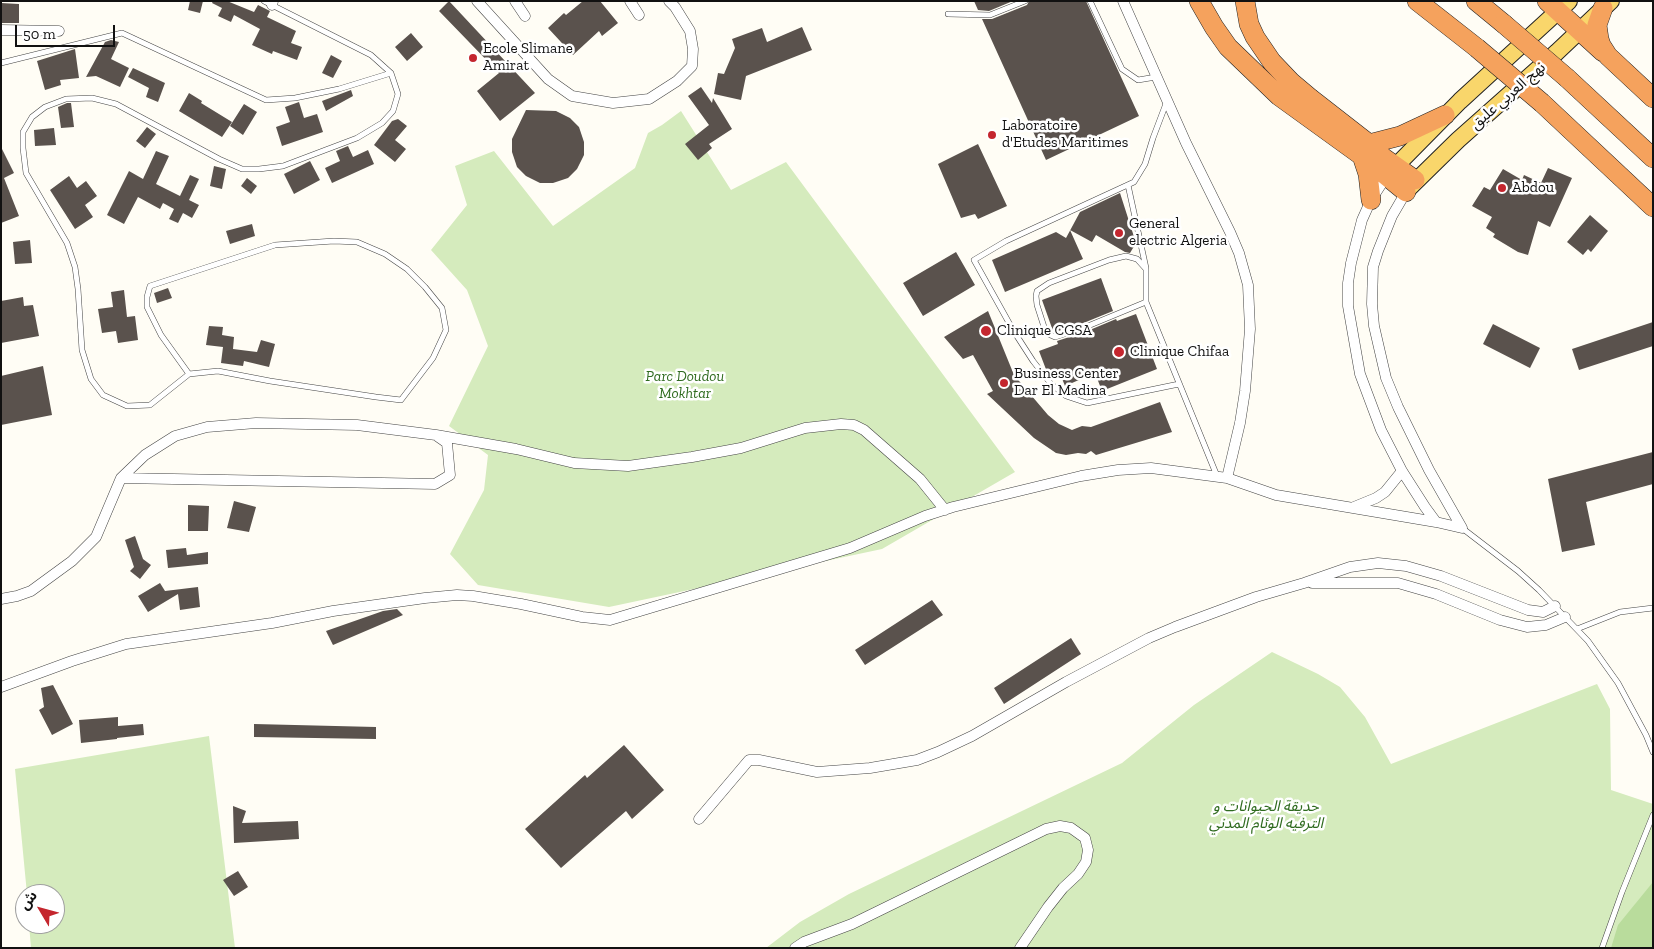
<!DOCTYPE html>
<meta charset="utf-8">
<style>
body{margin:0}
#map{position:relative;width:1654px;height:949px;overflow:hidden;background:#fffdf5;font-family:"Zilla Slab","Noto Sans Arabic",serif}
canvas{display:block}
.frame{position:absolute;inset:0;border:2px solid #111;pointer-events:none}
.north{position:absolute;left:15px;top:884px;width:50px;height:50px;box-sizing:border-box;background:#fff;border:1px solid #a0a0a0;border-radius:50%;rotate:307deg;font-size:14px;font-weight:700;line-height:20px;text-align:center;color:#111}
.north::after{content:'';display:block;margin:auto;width:18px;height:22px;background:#c4262e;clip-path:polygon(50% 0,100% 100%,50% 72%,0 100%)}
.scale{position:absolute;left:15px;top:25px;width:100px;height:22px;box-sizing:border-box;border:2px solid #111;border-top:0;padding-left:6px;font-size:15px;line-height:18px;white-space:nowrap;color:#111;-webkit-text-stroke:4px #fff;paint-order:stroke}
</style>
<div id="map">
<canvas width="1654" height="949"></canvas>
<div class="frame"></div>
<div class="north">ش</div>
<div class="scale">50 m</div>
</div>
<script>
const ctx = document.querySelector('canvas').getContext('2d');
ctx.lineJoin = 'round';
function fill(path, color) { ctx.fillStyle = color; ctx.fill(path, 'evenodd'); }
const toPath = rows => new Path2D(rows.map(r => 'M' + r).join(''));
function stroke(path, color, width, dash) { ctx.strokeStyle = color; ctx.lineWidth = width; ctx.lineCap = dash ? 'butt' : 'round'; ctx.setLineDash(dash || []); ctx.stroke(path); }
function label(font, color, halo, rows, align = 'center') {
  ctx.font = font + ' "Zilla Slab","Noto Sans Arabic",serif'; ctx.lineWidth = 5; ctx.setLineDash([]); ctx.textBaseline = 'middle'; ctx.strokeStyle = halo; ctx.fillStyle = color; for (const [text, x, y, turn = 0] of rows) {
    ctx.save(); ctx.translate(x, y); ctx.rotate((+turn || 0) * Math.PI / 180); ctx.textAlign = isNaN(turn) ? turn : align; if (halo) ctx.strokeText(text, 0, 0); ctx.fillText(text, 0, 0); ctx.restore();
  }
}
fill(toPath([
 [681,111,731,190,786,162,1015,472,882,549,609,607,478,585,450,554,484,490,488,455,449,426,488,346,467,290,431,250,467,205,455,166,494,151,553,226,635,168,648,133,662,125],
 [1272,652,1318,674,1340,687,1365,717,1391,764,1597,684,1610,709,1611,790,1653,804,1653,948,766,948,800,922,849,894,1122,763,1194,705],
 [209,736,235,948,31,948,29,924,55,924,55,894,27,894,15,769]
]), '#d5ebbd');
fill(toPath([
 [1653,882,1653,948,1611,948,1618,925]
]), '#b9dc9c');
fill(toPath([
 [190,1,203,1,200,13,188,10],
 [213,1,227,1,254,12,258,5,270,11,267,17,296,31,291,43,302,47,297,60,273,51,272,54,252,45,260,29,234,15,231,22,218,16,222,8,212,3],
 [449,1,535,93,500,121,477,91,499,73,439,11],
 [583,1,600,1,618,23,602,36,599,31,573,55,548,28,564,13,566,15],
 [974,1,1013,1,989,11,978,10],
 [1029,1,1086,1,1139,116,1046,160,982,19,992,19,1027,5],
 [1,3,19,4,19,23,1,23],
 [802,27,812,50,746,76,741,100,714,94,718,73,724,74,735,48,732,39,762,28,767,42],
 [411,33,423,47,407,61,395,47],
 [111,40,119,42,111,59,129,68,120,87,96,76,86,77,105,42],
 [75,49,79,78,60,80,61,85,45,90,37,61],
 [331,55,342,61,333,78,322,73],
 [133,68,165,83,158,102,146,97,149,88,128,77],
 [701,87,712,103,713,98,732,129,709,144,712,148,698,160,685,144,709,125,688,96],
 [351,90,353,96,326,111,322,101],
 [189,93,202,101,201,103,232,122,222,137,179,111],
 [299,102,304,118,317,114,323,132,282,146,276,127,290,122,285,107],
 [67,103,71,103,74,127,61,128,58,107],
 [244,104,257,112,243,135,230,126],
 [526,110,556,111,570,118,579,127,584,142,584,155,577,169,568,178,553,183,540,183,526,176,517,167,512,152,512,139],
 [398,119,407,126,395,140,406,149,395,162,374,145,392,121],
 [147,127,156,134,145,148,136,141],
 [54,128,56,145,35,146,34,130],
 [978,144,1007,206,978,219,975,214,961,218,938,164],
 [348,146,353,157,368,150,374,164,332,183,325,168,340,161,336,151],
 [1,147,14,173,4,178,19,216,1,223],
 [156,151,169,156,156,184,180,196,190,175,199,179,189,200,199,205,192,218,183,213,178,223,169,219,174,209,163,203,160,209,138,197,124,224,107,215,129,171,143,179],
 [310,161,320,180,294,194,284,174],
 [214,166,226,169,222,189,210,186],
 [1548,168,1572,178,1550,227,1538,221,1528,255,1518,252,1493,237,1495,234,1486,228,1492,217,1472,206,1484,187,1490,190,1503,169,1522,180,1524,175,1541,183],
 [69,176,77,188,86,181,97,196,85,205,93,217,75,229,50,190],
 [247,178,257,186,251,194,241,186],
 [1120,193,1136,243,1130,253,1125,252,1096,235,1092,242,1070,230,1083,259,1005,292,992,260,1056,232,1066,238,1080,212],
 [1590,215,1608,231,1591,252,1588,249,1583,255,1567,242],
 [252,224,255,236,230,244,226,231],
 [30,240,32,263,15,264,13,242],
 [956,252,975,285,923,316,903,283],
 [1101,278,1113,311,1081,324,1055,332,1053,331,1042,300],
 [168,288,172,298,157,303,154,293],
 [124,290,127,317,135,316,138,340,118,343,116,331,102,333,98,309,113,307,111,292],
 [23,297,24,306,33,305,39,336,1,343,1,301],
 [988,311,1014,375,1048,415,1059,424,1072,430,1082,426,1091,427,1160,402,1172,432,1096,455,1091,451,1086,454,1078,453,1066,455,1056,453,1034,438,987,394,993,391,973,355,963,359,944,337],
 [1136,314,1157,369,1102,391,1095,373,1065,386,1059,371,1049,375,1047,372,1039,351,1058,344,1057,341,1085,332,1116,319,1117,321],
 [1653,322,1653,346,1579,370,1572,349],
 [1493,324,1540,348,1530,368,1483,344],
 [209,326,223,327,222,335,234,337,233,349,257,352,261,340,275,344,269,367,244,361,243,366,221,363,223,347,206,345],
 [43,366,52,415,1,425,1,376],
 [1653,452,1653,484,1586,502,1595,545,1562,552,1548,479],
 [234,501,256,507,249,532,227,528],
 [188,505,209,506,208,531,188,531],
 [135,536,143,559,151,565,140,579,130,571,134,567,125,540],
 [186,548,187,555,208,552,208,564,168,568,166,550],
 [160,583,165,591,198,587,200,607,180,610,178,594,148,612,138,596],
 [932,600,943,615,865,665,855,650],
 [397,609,403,615,333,645,326,631,383,611],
 [1071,638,1081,654,1004,704,994,688],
 [53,685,73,724,52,735,39,710,44,707,41,688],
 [118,717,118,726,143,724,144,735,117,738,117,739,81,743,79,720],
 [254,724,376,727,376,739,254,737],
 [624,745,664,790,632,819,626,811,561,868,525,829,585,775,587,778],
 [233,806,246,811,242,823,298,821,299,839,234,843],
 [238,871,248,887,234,896,223,880]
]), '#5a524d');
const service = toPath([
 [1090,1,1122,69,1138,80,1156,77],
 [948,14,990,15,1025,1],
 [1,63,122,33,266,100,295,98,339,89,391,73],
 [1167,101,1153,138,1145,164,1134,182,1006,241,974,260,1013,330,1033,361,1051,384,1066,396,1087,403,1179,384],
 [1128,185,1146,268],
 [1146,302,1083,328,1055,337,1046,333,1037,305,1036,296,1037,291,1049,283,1109,260,1126,256,1137,259,1146,269,1146,302,1217,476],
 [189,374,161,335,147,307,147,297,150,286,275,245,334,241,357,242,385,254,407,269,425,287,442,308,446,330,433,358,401,400,376,397,270,381,218,371,189,374,150,405,127,406,103,395,91,379,82,350,78,289,75,267,67,243,26,173,23,148,23,132,32,117,45,107,66,99,92,98,116,104,219,159,242,169,259,169,283,166,357,138,382,123,393,111,398,94,391,73,371,55,264,1],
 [1462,528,1518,571,1539,590,1588,641,1618,683,1646,735,1653,752],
 [1577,629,1620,612,1653,608],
 [1602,948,1622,892,1653,815]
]);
const minor = toPath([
 [477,1,548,79,572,96,613,103,649,99,677,81,692,66,693,49,690,31,675,7,669,1],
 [515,1,525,16],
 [630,1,639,15],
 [1123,1,1186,143,1230,232,1239,253,1248,285,1250,329,1245,391,1240,423,1227,478],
 [272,5,273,1],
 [1,30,59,31],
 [1386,177,1371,200,1362,220,1351,263,1348,283,1348,306,1360,374,1381,430,1402,471,1425,507,1436,522,1462,528,1429,470,1398,407,1386,378,1374,326,1372,304,1373,267,1378,251,1392,216,1406,192],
 [121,478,435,484,450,475,447,443,437,436],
 [1354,507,1376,498,1385,492,1402,471],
 [1312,583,1398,583,1436,594,1500,620,1527,627,1546,625,1565,617],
 [1,599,17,596,31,591,72,561,96,537,121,478,145,455,175,436,207,427,256,423,357,425,436,435,516,449,574,463,628,466,692,457,741,448,805,428,841,424,854,425,864,430,920,479,945,510],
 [1,687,72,661,126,644,272,623,333,611,425,598,457,595,473,596,521,604,582,617,610,620,850,548,925,516,953,507,1081,476,1118,470,1151,468,1227,478,1276,495,1436,522],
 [699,819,749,760,759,760,817,772,870,768,917,760,938,752,972,736,1066,682,1149,638,1175,627,1256,597,1304,583,1350,567,1378,563,1406,566,1441,576,1528,610,1543,612,1555,606],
 [795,948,804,942,852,924,1046,829,1060,826,1071,828,1085,838,1088,850,1086,862,1078,874,1063,888,1048,907,1020,948]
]);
const primary = toPath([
 [1388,174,1460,101,1569,1],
 [1407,190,1458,140,1557,52,1611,1]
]);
const motorway = toPath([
 [1199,1,1214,27,1228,47,1279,96,1362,156,1406,192],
 [1245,1,1249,24,1255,37,1272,62,1291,82,1310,98,1369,144,1400,136,1445,115],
 [1417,1,1477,48],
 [1476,1,1504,24],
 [1547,1,1603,52],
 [1603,8,1597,25,1599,39,1601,45,1608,56,1653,98],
 [1567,78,1653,158],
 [1542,103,1653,207],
 [1371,146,1384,158,1415,180],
 [1362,156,1368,174,1371,200]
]);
stroke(service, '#444', 6);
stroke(minor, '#444', 11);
stroke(primary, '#222', 18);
stroke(motorway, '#222', 20);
stroke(service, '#fff', 5);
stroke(minor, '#fff', 10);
stroke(primary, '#f9d66b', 16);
stroke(motorway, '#f5a25d', 19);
const motorwayBridge = toPath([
 [1504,24,1567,78],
 [1477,48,1542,103]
]);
stroke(motorwayBridge, '#222', 20, []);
stroke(motorwayBridge, '#f5a25d', 19);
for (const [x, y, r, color] of [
 [473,58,5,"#c4262e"],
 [992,135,5,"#c4262e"],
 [1502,188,5,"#c4262e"],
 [1119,233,5,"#c4262e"],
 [986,331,6,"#c4262e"],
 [1119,352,6,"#c4262e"],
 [1004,383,5,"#c4262e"]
]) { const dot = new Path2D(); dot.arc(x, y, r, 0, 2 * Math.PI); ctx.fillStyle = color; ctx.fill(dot); stroke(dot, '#fff', 2); }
label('15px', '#111', '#fff', [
 ["Ecole Slimane",483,49],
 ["Amirat",483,66],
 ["Laboratoire",1002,126],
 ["d'Etudes Maritimes",1002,143],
 ["Abdou",1512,188],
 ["General",1129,224],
 ["electric Algeria",1129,241],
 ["Clinique CGSA",997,331],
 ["Clinique Chifaa",1130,352],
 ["Business Center",1014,374],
 ["Dar El Madina",1014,391]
], 'left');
label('15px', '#111', '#fff', [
 ["نهج العربي عليق",1508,96,-41]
]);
label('italic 15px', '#2f6b1f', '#fff', [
 ["Parc Doudou",685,377],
 ["Mokhtar",685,394],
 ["حديقة الحيوانات و",1266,807],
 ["الترفيه الوئام المدني",1266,824]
]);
</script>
